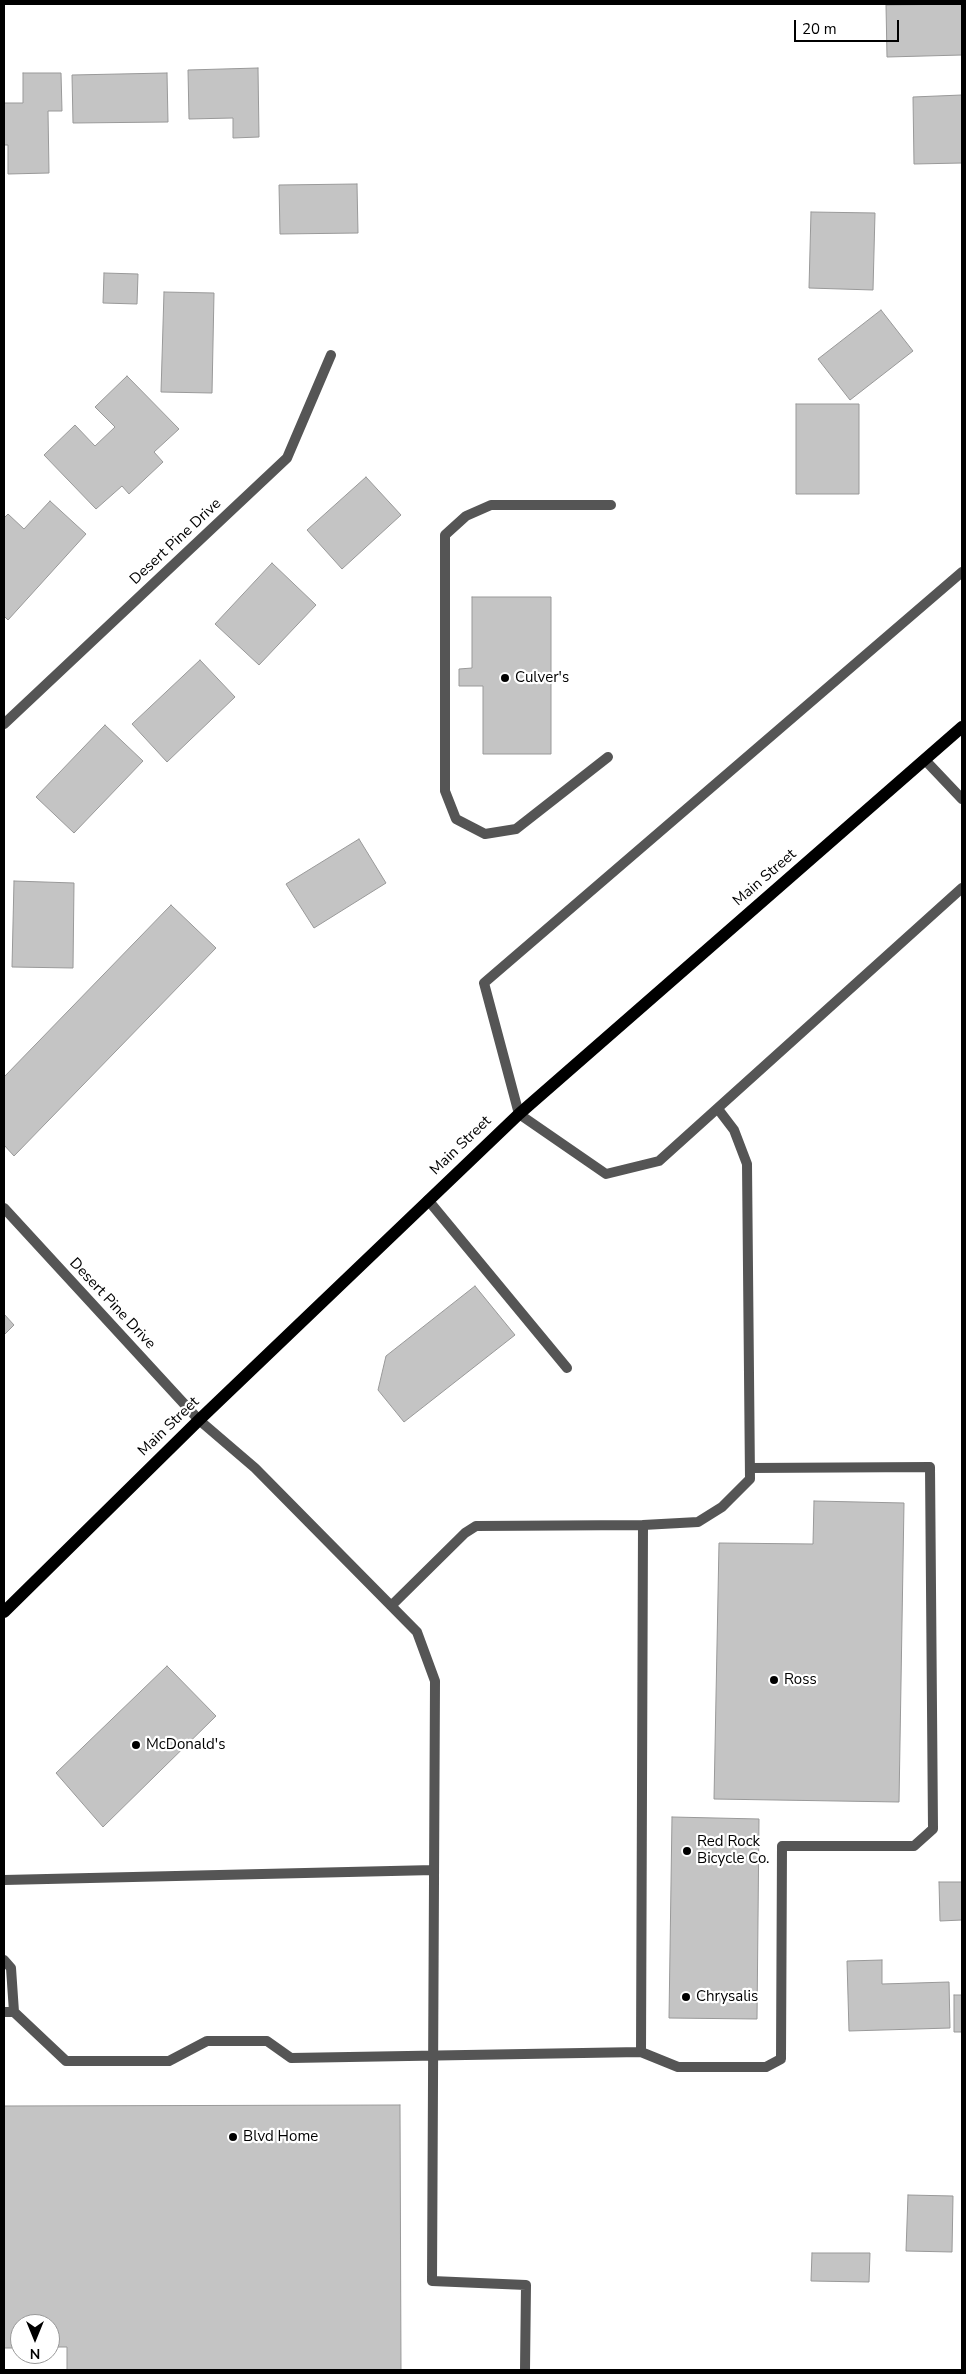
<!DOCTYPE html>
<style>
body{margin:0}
#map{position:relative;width:966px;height:2374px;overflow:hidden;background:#fff;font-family:"Nunito Sans",sans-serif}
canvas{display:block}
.frame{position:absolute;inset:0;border:5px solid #000;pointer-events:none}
.north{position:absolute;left:10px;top:2314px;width:50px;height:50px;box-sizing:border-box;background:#fff;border:1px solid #999;border-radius:50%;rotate:180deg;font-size:14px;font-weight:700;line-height:20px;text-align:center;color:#000}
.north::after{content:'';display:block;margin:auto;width:18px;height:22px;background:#000;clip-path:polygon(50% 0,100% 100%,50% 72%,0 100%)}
.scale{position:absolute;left:794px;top:20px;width:105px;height:22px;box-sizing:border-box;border:2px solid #000;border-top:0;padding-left:6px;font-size:15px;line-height:18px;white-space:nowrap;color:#000;-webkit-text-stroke:4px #fff;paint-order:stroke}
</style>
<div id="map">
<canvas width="966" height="2374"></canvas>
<div class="frame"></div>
<div class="north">N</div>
<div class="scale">20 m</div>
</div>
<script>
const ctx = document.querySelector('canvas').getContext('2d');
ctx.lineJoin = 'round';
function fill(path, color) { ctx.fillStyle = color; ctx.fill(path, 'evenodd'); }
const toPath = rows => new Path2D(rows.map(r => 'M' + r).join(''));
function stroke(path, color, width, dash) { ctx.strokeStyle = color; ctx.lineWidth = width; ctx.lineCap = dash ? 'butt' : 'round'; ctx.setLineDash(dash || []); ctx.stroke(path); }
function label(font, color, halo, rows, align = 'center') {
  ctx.font = font + ' "Nunito Sans",sans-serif'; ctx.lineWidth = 4.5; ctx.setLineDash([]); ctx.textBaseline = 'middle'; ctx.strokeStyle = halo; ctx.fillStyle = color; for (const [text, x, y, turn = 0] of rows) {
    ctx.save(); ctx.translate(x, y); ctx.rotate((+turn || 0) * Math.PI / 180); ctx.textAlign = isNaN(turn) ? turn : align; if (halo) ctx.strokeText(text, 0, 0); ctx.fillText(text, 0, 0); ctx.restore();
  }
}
const building = toPath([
 [962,4,962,55,887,57,886,5,962,4],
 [258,68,259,137,233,138,233,118,189,119,188,70,258,68],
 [23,73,61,73,62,111,48,111,49,173,8,174,8,145,4,145,4,103,23,103,23,73],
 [167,73,168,122,73,123,72,75,167,73],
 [962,95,962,163,914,164,913,97,962,95],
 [357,184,358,233,280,234,279,185,357,184],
 [811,212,875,213,873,290,809,288,811,212],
 [104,273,138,274,137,304,103,303,104,273],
 [164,292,214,293,212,393,161,392,164,292],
 [881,310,913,351,850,400,818,359,881,310],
 [127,376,179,429,154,452,163,462,129,494,122,486,96,509,44,455,75,425,95,446,115,427,95,407,127,376],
 [796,404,859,404,859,494,796,494,796,404],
 [366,477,401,515,342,569,307,530,366,477],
 [50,501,86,534,8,620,4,616,4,518,8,514,24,529,50,501],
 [272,563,316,605,259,665,215,624,272,563],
 [472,597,551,597,551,754,483,754,483,686,459,686,459,669,472,668,472,597],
 [200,660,235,697,167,762,132,724,200,660],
 [105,725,143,761,74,833,36,797,105,725],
 [359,839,386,883,314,928,286,884,359,839],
 [14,881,74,883,73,968,12,967,14,881],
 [171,905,216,948,14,1156,4,1145,4,1077,171,905],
 [475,1286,515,1335,404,1422,378,1390,386,1356,475,1286],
 [4,1314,14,1325,4,1335,4,1314],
 [814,1501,904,1503,899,1802,714,1799,719,1543,813,1544,814,1501],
 [167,1666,216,1716,103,1827,56,1773,167,1666],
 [672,1817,759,1819,757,2019,669,2018,672,1817],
 [939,1882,962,1882,962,1920,940,1921,939,1882],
 [882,1960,882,1984,949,1982,950,2028,849,2031,847,1961,882,1960],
 [954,1995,962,1995,962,2032,954,2032,954,1995],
 [400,2105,401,2370,67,2370,67,2347,50,2347,50,2324,20,2324,20,2348,4,2348,4,2106,400,2105],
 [908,2195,953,2196,952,2252,906,2251,908,2195],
 [812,2253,870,2253,869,2282,811,2281,812,2253]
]);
fill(building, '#c4c4c4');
stroke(building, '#999', 1);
stroke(toPath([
 [608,757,516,829,485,834,456,819,445,791,445,535,466,516,491,505,611,505],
 [428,1200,567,1368],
 [199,1420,255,1468,417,1632,435,1681,432,2281,526,2285,525,2370],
 [392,1605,465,1533,476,1526,643,1525],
 [4,1880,434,1870],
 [4,1960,11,1968,14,2012],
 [4,2012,14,2012,66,2061,169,2061,207,2041,267,2041,291,2058,641,2052,643,1525,698,1522,722,1507,750,1479,747,1164,734,1130,718,1109],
 [641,2052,678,2067,766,2067,781,2059,782,1846,914,1846,933,1829,930,1467,750,1468]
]), '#555', 10);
stroke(toPath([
 [962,572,484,983,519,1114,606,1174,659,1161,962,888],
 [4,724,287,458,331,355],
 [925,760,962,799],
 [4,1208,199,1420]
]), '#555', 10);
stroke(toPath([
 [4,1612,199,1420,519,1114,962,727]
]), '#000', 12);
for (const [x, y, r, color] of [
 [505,678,5,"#000"],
 [774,1680,5,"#000"],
 [136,1745,5,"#000"],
 [687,1851,5,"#000"],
 [686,1997,5,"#000"],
 [233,2137,5,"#000"]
]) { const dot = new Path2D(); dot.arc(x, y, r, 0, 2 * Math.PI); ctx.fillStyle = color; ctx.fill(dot); stroke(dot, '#fff', 2); }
label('15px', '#000', '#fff', [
 ["Desert Pine Drive",176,542,-43],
 ["Main Street",765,878,-41],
 ["Main Street",461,1146,-44],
 ["Desert Pine Drive",112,1304,47],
 ["Main Street",169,1427,-44]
]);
label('15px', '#000', '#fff', [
 ["Culver's",515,678],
 ["Ross",784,1680],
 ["McDonald's",146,1745],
 ["Red Rock",697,1842],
 ["Bicycle Co.",697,1859],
 ["Chrysalis",696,1997],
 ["Blvd Home",243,2137]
], 'left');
</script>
